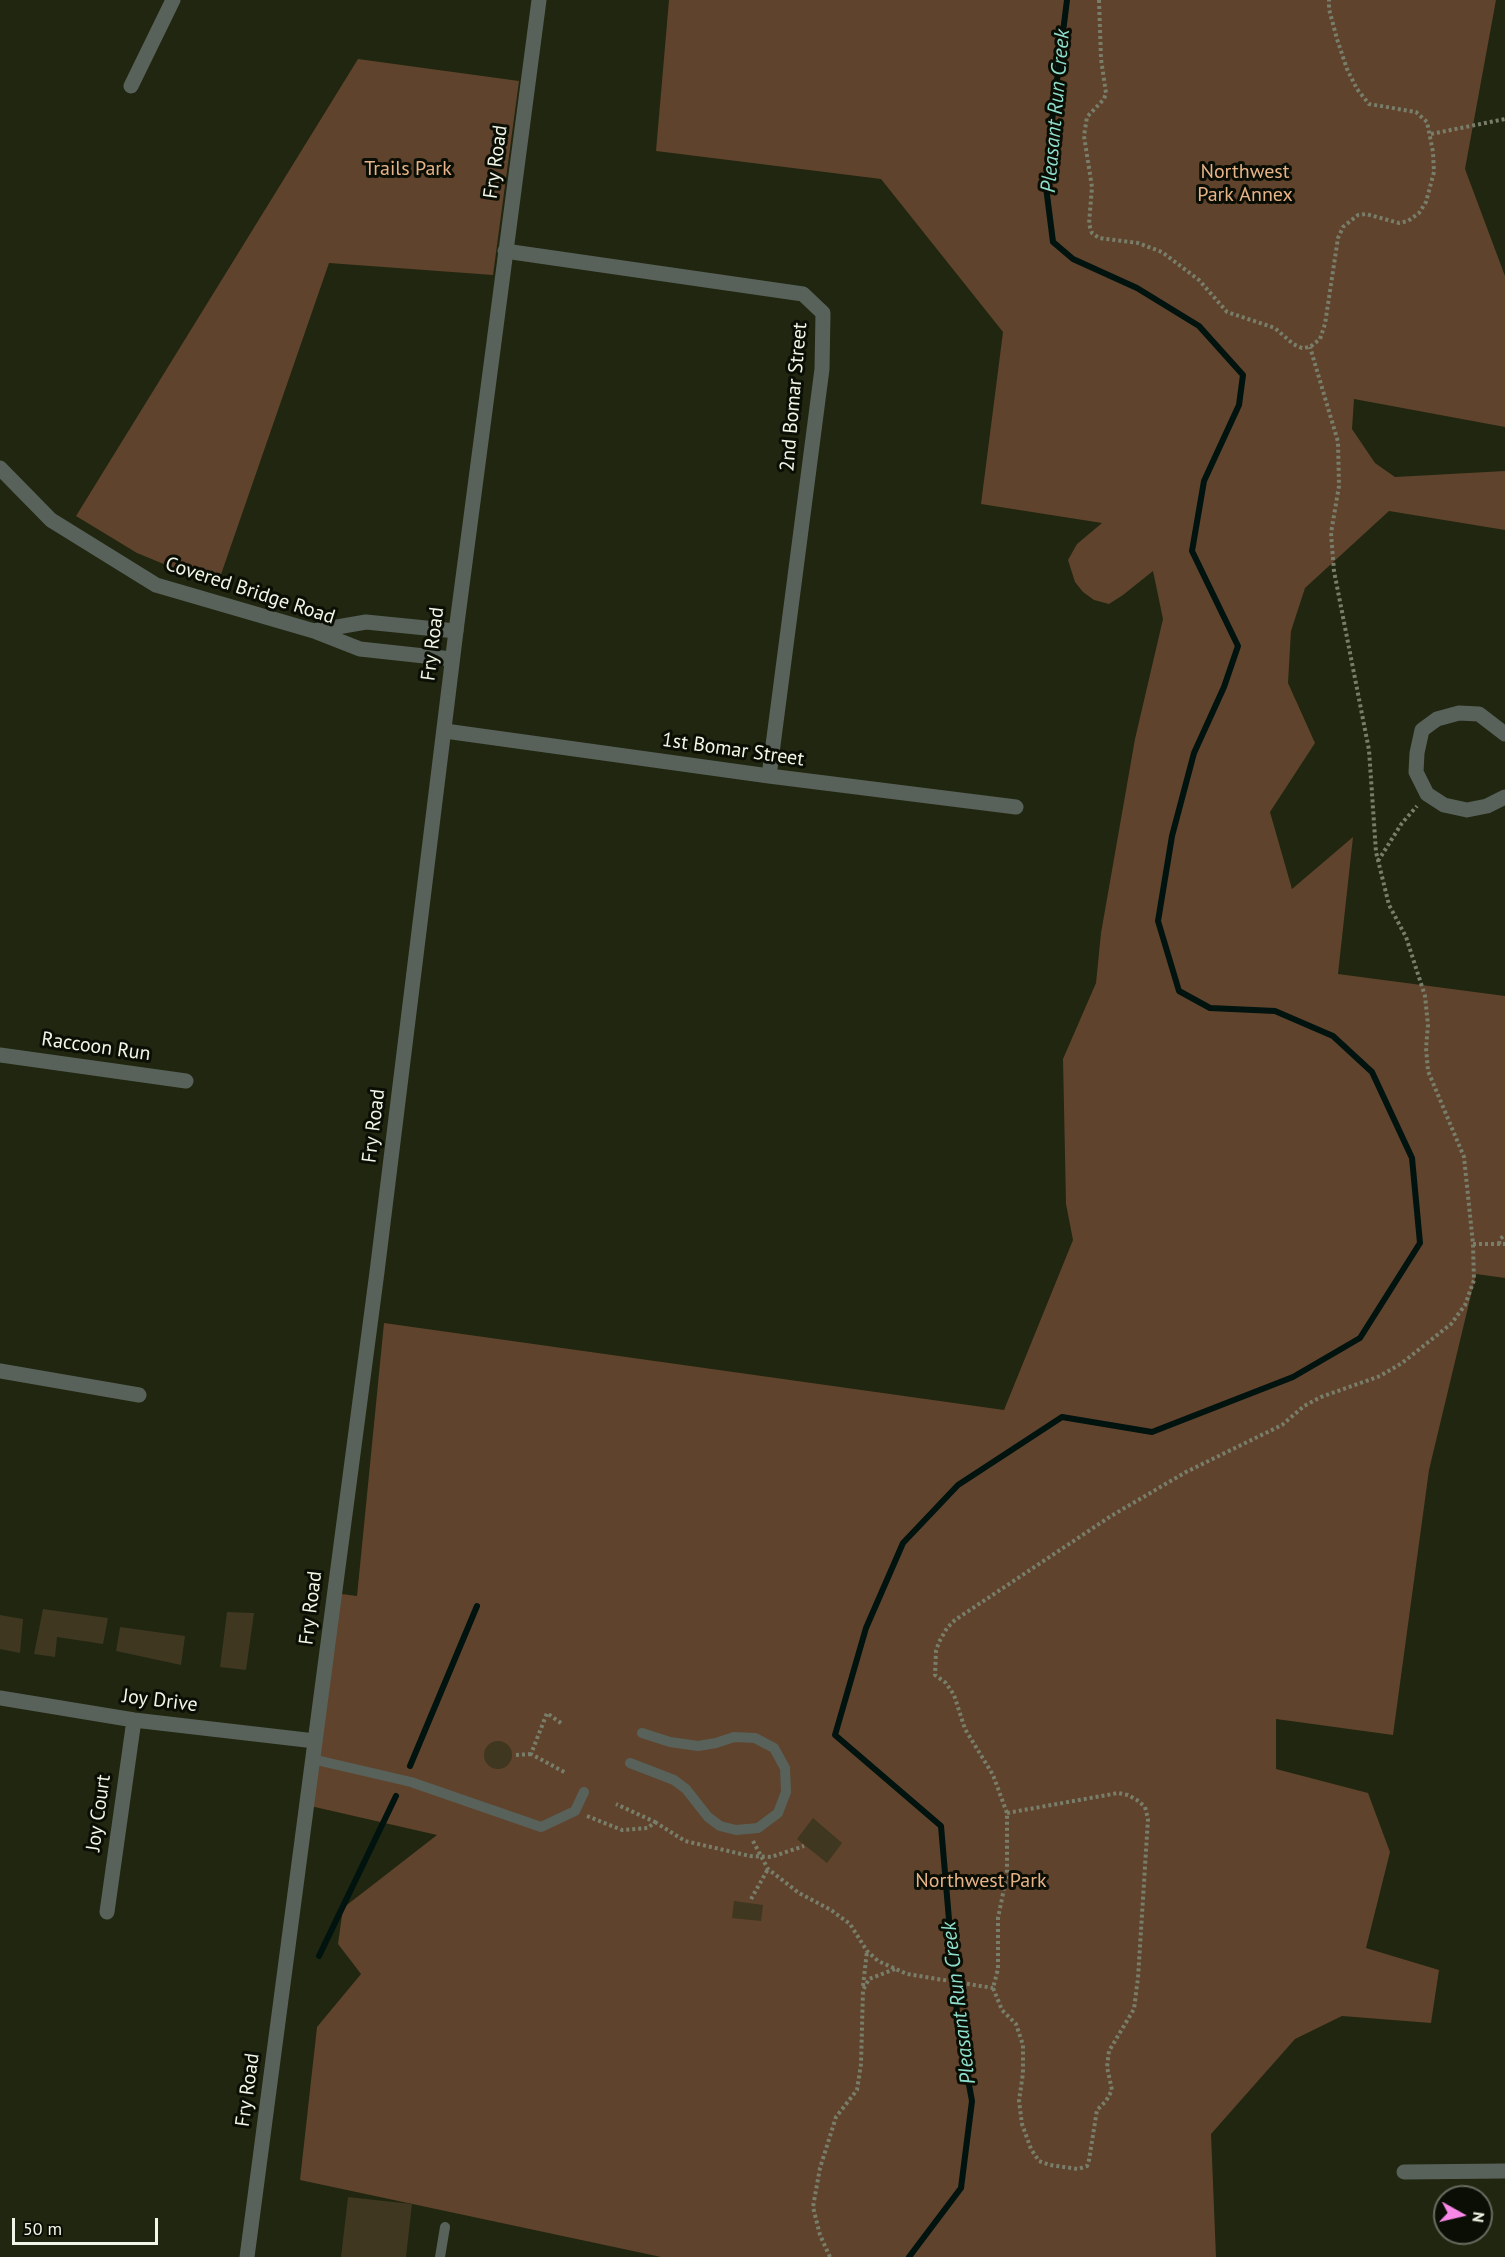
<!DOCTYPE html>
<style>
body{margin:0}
#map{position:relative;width:1505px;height:2257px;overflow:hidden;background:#20260f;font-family:"PT Sans",sans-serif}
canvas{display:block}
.north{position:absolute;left:1433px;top:2185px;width:60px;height:60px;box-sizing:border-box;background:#0b0e05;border:2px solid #676b5f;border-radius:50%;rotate:98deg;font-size:16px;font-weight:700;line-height:24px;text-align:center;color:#f1f6e7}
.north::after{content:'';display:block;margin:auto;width:21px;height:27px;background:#f987e8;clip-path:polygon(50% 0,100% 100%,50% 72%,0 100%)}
.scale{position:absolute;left:12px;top:2218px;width:146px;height:27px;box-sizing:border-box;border:3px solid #f1f6e7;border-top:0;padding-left:8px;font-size:18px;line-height:21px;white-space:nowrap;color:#f1f6e7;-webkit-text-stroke:4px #0b0e05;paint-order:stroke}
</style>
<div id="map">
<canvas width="1505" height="2257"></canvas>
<div class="north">N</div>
<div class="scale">50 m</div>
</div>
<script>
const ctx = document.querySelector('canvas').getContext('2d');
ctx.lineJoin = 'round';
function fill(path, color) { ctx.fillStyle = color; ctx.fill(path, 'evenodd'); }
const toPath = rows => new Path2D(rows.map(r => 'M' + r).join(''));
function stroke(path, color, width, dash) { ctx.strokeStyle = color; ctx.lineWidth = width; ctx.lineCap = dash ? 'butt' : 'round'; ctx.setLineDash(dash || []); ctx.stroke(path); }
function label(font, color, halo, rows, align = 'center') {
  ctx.font = font + ' "PT Sans",sans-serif'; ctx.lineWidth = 6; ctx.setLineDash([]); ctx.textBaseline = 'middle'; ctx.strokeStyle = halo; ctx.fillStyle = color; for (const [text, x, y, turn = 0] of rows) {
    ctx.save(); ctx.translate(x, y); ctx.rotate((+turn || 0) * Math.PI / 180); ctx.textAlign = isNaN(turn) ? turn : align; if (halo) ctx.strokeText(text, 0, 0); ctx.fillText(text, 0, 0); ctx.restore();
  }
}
fill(toPath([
 [669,0,1496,0,1465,169,1505,276,1505,427,1354,399,1352,429,1375,463,1395,477,1505,471,1505,530,1389,511,1305,588,1291,631,1288,683,1315,743,1270,812,1292,889,1353,837,1338,974,1505,996,1505,1278,1476,1274,1429,1470,1393,1735,1276,1719,1276,1769,1368,1793,1390,1852,1366,1948,1439,1970,1431,2023,1342,2016,1295,2039,1211,2134,1216,2257,661,2257,300,2180,317,2027,361,1974,338,1944,343,1908,437,1835,306,1805,334,1593,357,1596,384,1323,1004,1410,1073,1240,1066,1204,1063,1059,1096,983,1101,933,1135,739,1163,619,1153,571,1123,595,1109,604,1094,600,1083,592,1075,582,1068,560,1077,544,1102,523,981,504,1003,332,881,179,656,151],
 [358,59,519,81,493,275,329,263,217,586,137,553,76,516]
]), '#5f432c');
stroke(toPath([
 [410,1766,477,1606],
 [319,1956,396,1796],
 [909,2257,961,2188,972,2101,958,2025,941,1826,835,1735,866,1628,903,1543,958,1485,1062,1417,1152,1432,1293,1377,1360,1338,1420,1243,1412,1158,1372,1072,1333,1036,1275,1011,1210,1008,1179,991,1158,921,1172,836,1194,753,1224,687,1238,646,1192,551,1204,481,1239,405,1243,375,1199,326,1137,288,1073,259,1053,242,1046,187,1053,112,1067,0]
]), '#00130f', 6);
fill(toPath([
 [43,1609,108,1618,103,1644,57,1637,55,1657,34,1654],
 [227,1612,254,1613,246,1670,220,1667],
 [0,1615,23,1619,20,1653,0,1649],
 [120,1627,185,1636,181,1665,116,1651],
 '484 1755a14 14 0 1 1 28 0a14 14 0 1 1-28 0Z',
 [813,1818,842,1843,827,1863,797,1839],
 [734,1901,763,1905,761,1921,732,1918],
 [348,2197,412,2204,406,2257,341,2257]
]), '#3f3720');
stroke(toPath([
 [1099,0,1101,59,1106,93,1104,99,1087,117,1084,136,1092,187,1089,224,1092,233,1099,238,1138,243,1162,252,1199,280,1227,312,1275,328,1293,344,1302,348,1310,347,1320,339,1325,324,1338,238,1343,227,1358,215,1366,214,1399,223,1408,221,1419,213,1426,202,1434,172,1433,152,1427,122,1416,112,1369,104,1357,89,1347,69,1337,39,1329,9,1329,0],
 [1431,134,1505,119],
 [1378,861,1402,823,1417,806],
 [1473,1244,1505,1244],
 [1499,1244,1500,1239,1505,1235],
 [561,1723,547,1713,531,1754,566,1773],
 [516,1755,531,1754],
 [1007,1813,1118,1793,1128,1795,1137,1800,1145,1807,1148,1819,1138,1978,1134,2009,1109,2051,1107,2067,1112,2090,1106,2101,1097,2110,1089,2160,1087,2166,1078,2169,1050,2165,1039,2161,1031,2149,1022,2124,1019,2101,1023,2073,1023,2045,1016,2024,1002,2010,993,1988,998,1969,998,1918,1007,1874,1007,1813,993,1775,965,1729,954,1695,946,1683,935,1675,936,1651,939,1642,947,1628,955,1620,1111,1516,1186,1472,1282,1425,1304,1406,1321,1397,1380,1376,1402,1363,1451,1324,1465,1305,1474,1280,1473,1244,1464,1157,1428,1071,1426,1048,1428,1025,1425,996,1406,937,1389,905,1376,852,1369,750,1334,571,1331,533,1339,486,1338,442,1310,347],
 [587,1816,622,1830,648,1828,655,1822,616,1804],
 [655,1822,685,1841,750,1856,771,1857,804,1846],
 [753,1841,768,1869,799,1893,831,1910,850,1924,867,1951,878,1961,907,1974,993,1988],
 [751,1899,768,1869],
 [863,1986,867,1951],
 [830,2257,820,2235,813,2207,820,2168,836,2117,857,2090,861,2064,863,1990,869,1979,895,1969]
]), '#797e6a', 4, [3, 3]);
stroke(toPath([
 [312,1759,411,1782,541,1827,575,1811,584,1792],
 [630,1763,674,1780,686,1789,708,1817,720,1826,736,1830,758,1828,778,1813,786,1792,785,1768,774,1748,755,1738,734,1737,716,1743,698,1746,670,1742,642,1733],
 [440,2257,445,2227]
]), '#58625a', 10);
stroke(toPath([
 [131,86,173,0],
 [505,251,803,294,823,313,822,369,769,776],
 [0,468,51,520,156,585,314,631,360,649,452,659],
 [314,631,366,622,456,631],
 [445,731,769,776,1016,807],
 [1505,734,1479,714,1459,713,1437,719,1422,730,1417,753,1416,772,1427,794,1444,805,1467,810,1487,806,1505,797],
 [0,1055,186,1081],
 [0,1371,139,1395],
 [0,1698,134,1720,315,1741],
 [107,1912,134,1720],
 [1404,2172,1505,2171]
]), '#58625a', 15);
stroke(toPath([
 [247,2257,377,1272,456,631,539,0]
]), '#58625a', 15);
label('20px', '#f1f6e7', '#0b0e05', [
 ["Fry Road",496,162,-82],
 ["2nd Bomar Street",794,397,-85],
 ["Covered Bridge Road",250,591,18],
 ["Fry Road",433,644,-83],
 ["1st Bomar Street",733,750,8],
 ["Raccoon Run",96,1047,8],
 ["Fry Road",374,1126,-83],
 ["Fry Road",311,1608,-83],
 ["Joy Drive",160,1701,7],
 ["Joy Court",99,1813,-82],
 ["Fry Road",248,2090,-82]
]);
label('20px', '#e7b388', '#0b0e05', [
 ["Trails Park",408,169],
 ["Northwest",1245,172],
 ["Park Annex",1245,195],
 ["Northwest Park",981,1881]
]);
label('italic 21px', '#8fdfce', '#0b0e05', [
 ["Pleasant Run Creek",1056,111,-85],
 ["Pleasant Run Creek",959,2003,-97]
]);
</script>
